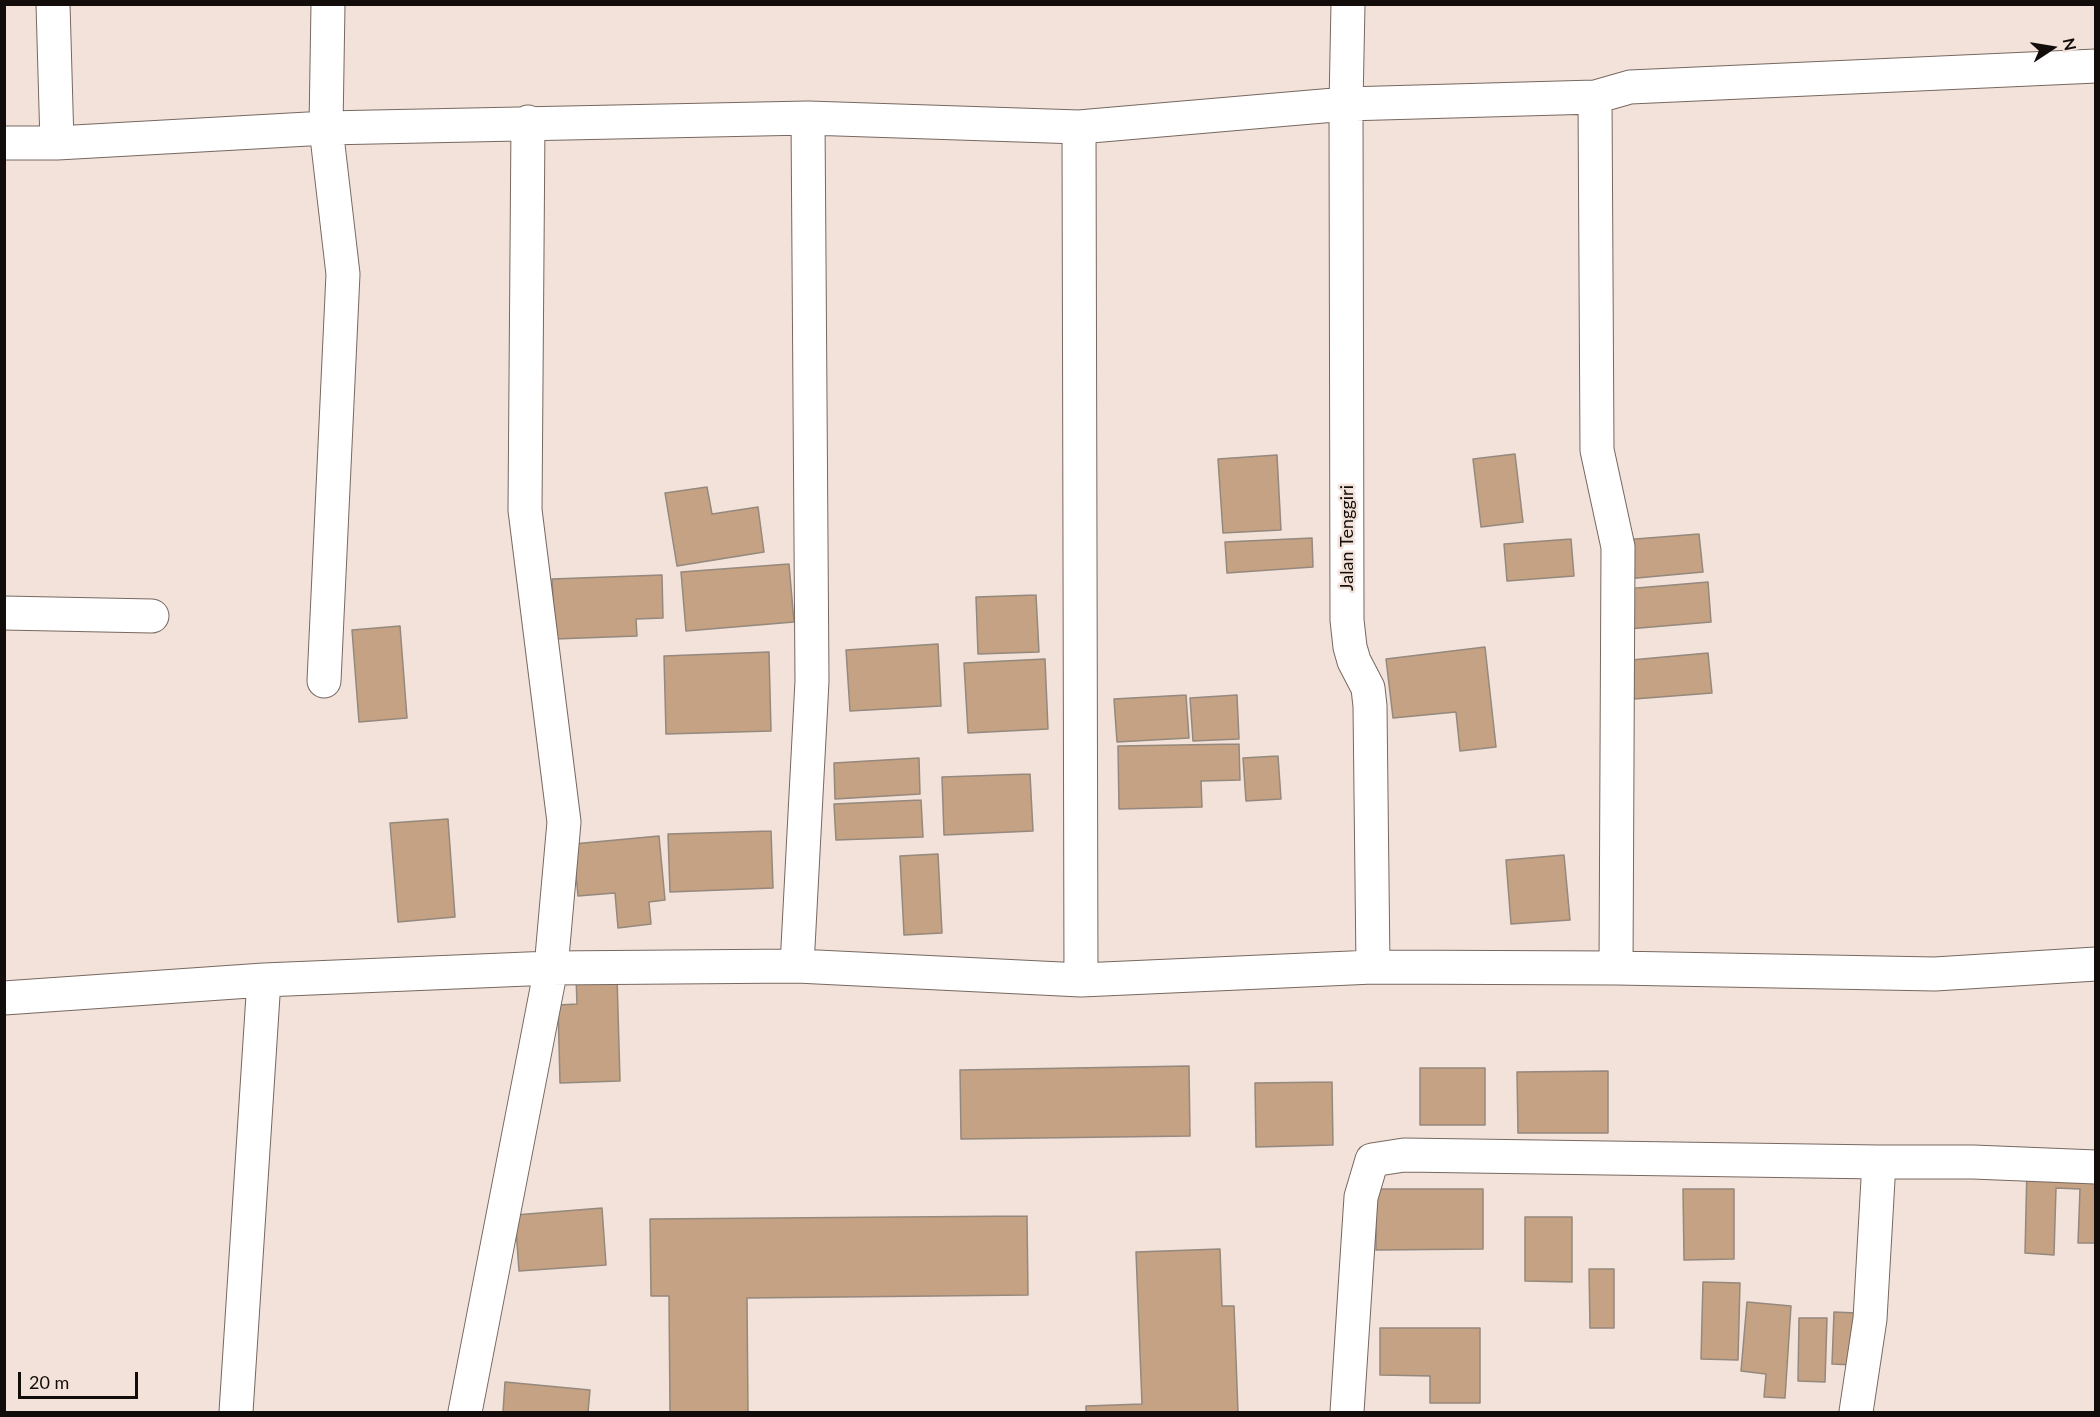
<!DOCTYPE html>
<style>
body{margin:0}
#map{position:relative;width:2100px;height:1417px;overflow:hidden;background:#f3e2d9;font-family:Lato,sans-serif}
canvas{display:block}
.frame{position:absolute;inset:0;border:6px solid #120d0a;pointer-events:none}
.north{position:absolute;left:2022px;top:18px;width:60px;height:60px;-webkit-text-stroke:4px #f3e2d9;paint-order:stroke;rotate:78deg;font-size:16px;font-weight:700;line-height:24px;text-align:center;color:#120d0a}
.north::after{content:'';display:block;margin:auto;width:21px;height:27px;background:#120d0a;clip-path:polygon(50% 0,100% 100%,50% 72%,0 100%)}
.scale{position:absolute;left:18px;top:1372px;width:120px;height:27px;box-sizing:border-box;border:3px solid #120d0a;border-top:0;padding-left:8px;font-size:18px;line-height:21px;white-space:nowrap;color:#120d0a;-webkit-text-stroke:4px #f3e2d9;paint-order:stroke}
</style>
<div id="map">
<canvas width="2100" height="1417"></canvas>
<div class="frame"></div>
<div class="north">N</div>
<div class="scale">20 m</div>
</div>
<script>
const ctx = document.querySelector('canvas').getContext('2d');
ctx.lineJoin = 'round';
function fill(path, color) { ctx.fillStyle = color; ctx.fill(path, 'evenodd'); }
const toPath = rows => new Path2D(rows.map(r => 'M' + r).join(''));
function stroke(path, color, width, dash) { ctx.strokeStyle = color; ctx.lineWidth = width; ctx.lineCap = dash ? 'butt' : 'round'; ctx.setLineDash(dash || []); ctx.stroke(path); }
function label(font, color, halo, rows, align = 'center') {
  ctx.font = font + ' Lato,sans-serif'; ctx.lineWidth = 5; ctx.setLineDash([]); ctx.textBaseline = 'middle'; ctx.strokeStyle = halo; ctx.fillStyle = color; for (const [text, x, y, turn = 0] of rows) {
    ctx.save(); ctx.translate(x, y); ctx.rotate((+turn || 0) * Math.PI / 180); ctx.textAlign = isNaN(turn) ? turn : align; if (halo) ctx.strokeText(text, 0, 0); ctx.fillText(text, 0, 0); ctx.restore();
  }
}
const building = toPath([
 [1515,454,1523,522,1481,527,1473,459,1515,454],
 [1277,455,1281,530,1223,533,1218,459,1277,455],
 [707,487,712,514,758,507,764,552,677,566,665,493,707,487],
 [1699,534,1703,572,1626,579,1623,540,1699,534],
 [1312,538,1313,567,1227,573,1225,542,1312,538],
 [1571,539,1574,576,1507,581,1504,544,1571,539],
 [789,564,794,622,686,631,681,572,789,564],
 [662,575,663,618,636,619,637,636,555,639,552,579,662,575],
 [1708,582,1711,622,1628,629,1625,589,1708,582],
 [1036,595,1039,652,978,654,976,597,1036,595],
 [400,626,407,718,359,722,352,630,400,626],
 [938,644,941,706,850,711,846,650,938,644],
 [1485,647,1496,747,1460,751,1456,712,1393,718,1386,659,1485,647],
 [769,652,771,731,666,734,664,656,769,652],
 [1708,653,1712,693,1634,699,1631,660,1708,653],
 [1045,659,1048,729,968,733,964,663,1045,659],
 [1186,695,1189,738,1117,742,1114,699,1186,695],
 [1237,695,1239,739,1193,741,1190,698,1237,695],
 [1239,744,1240,780,1201,781,1202,807,1119,809,1118,746,1239,744],
 [1278,756,1281,799,1246,801,1243,758,1278,756],
 [919,758,920,794,835,799,834,763,919,758],
 [1030,774,1033,831,944,835,942,777,1030,774],
 [921,800,923,837,836,840,834,804,921,800],
 [448,819,455,917,398,922,390,823,448,819],
 [771,831,773,888,670,892,668,834,771,831],
 [659,836,665,900,649,902,651,924,618,928,615,893,578,896,573,844,659,836],
 [938,854,942,933,904,935,900,856,938,854],
 [1564,855,1570,920,1511,924,1506,860,1564,855],
 [617,976,620,1081,560,1083,558,1005,577,1004,576,977,617,976],
 [1189,1066,1190,1136,961,1139,960,1070,1189,1066],
 [1420,1068,1485,1068,1485,1125,1420,1125,1420,1068],
 [1608,1071,1608,1133,1518,1133,1517,1072,1608,1071],
 [1332,1082,1333,1145,1256,1147,1255,1083,1332,1082],
 [2027,1166,2096,1170,2096,1243,2078,1243,2080,1189,2056,1188,2054,1255,2025,1253,2027,1166],
 [1376,1189,1483,1189,1483,1249,1376,1250,1376,1189],
 [1683,1189,1734,1189,1734,1259,1684,1260,1683,1189],
 [602,1208,606,1265,519,1271,515,1215,602,1208],
 [1027,1216,1028,1295,747,1298,748,1412,670,1412,669,1296,651,1296,650,1219,1027,1216],
 [1525,1217,1572,1217,1572,1282,1525,1281,1525,1217],
 [1220,1249,1222,1306,1234,1306,1238,1412,1086,1412,1086,1406,1142,1404,1136,1252,1220,1249],
 [1589,1269,1614,1269,1614,1328,1590,1328,1589,1269],
 [1703,1282,1740,1283,1738,1360,1701,1359,1703,1282],
 [1747,1302,1791,1306,1785,1398,1764,1397,1766,1374,1741,1371,1747,1302],
 [1834,1312,1857,1313,1854,1365,1832,1364,1834,1312],
 [1799,1318,1827,1318,1825,1382,1798,1381,1799,1318],
 [1380,1328,1480,1328,1480,1403,1430,1403,1430,1376,1380,1375,1380,1328],
 [505,1382,590,1390,588,1412,503,1412,505,1382]
]);
fill(building, '#c4a283');
stroke(building, '#95887d', 1.5);
const street = toPath([
 [53,4,57,143],
 [1348,4,1346,104,1347,620,1350,647,1354,661,1368,688,1370,706,1373,967],
 [1595,97,1597,450,1618,547,1616,968],
 [1079,127,1081,980],
 [4,143,57,143,326,128,808,118,1079,127,1346,104,1595,97,1630,87,2096,66],
 [4,613,152,616],
 [324,681,343,274,326,128,328,4],
 [797,966,812,681,808,118],
 [4,998,264,980,551,968,797,966,1081,980,1373,967,1616,968,1935,974,2096,964],
 [236,1412,264,980],
 [465,1412,551,968,564,822,525,510,528,122],
 [1347,1412,1361,1197,1372,1160,1404,1155,1879,1162,1973,1162,2096,1167],
 [1856,1412,1870,1319,1879,1162]
]);
stroke(street, '#776860', 35);
stroke(street, '#fff', 33);
label('18px', '#120d0a', '#f3e2d9', [
 ["Jalan Tenggiri",1347,538,-90]
]);
</script>
